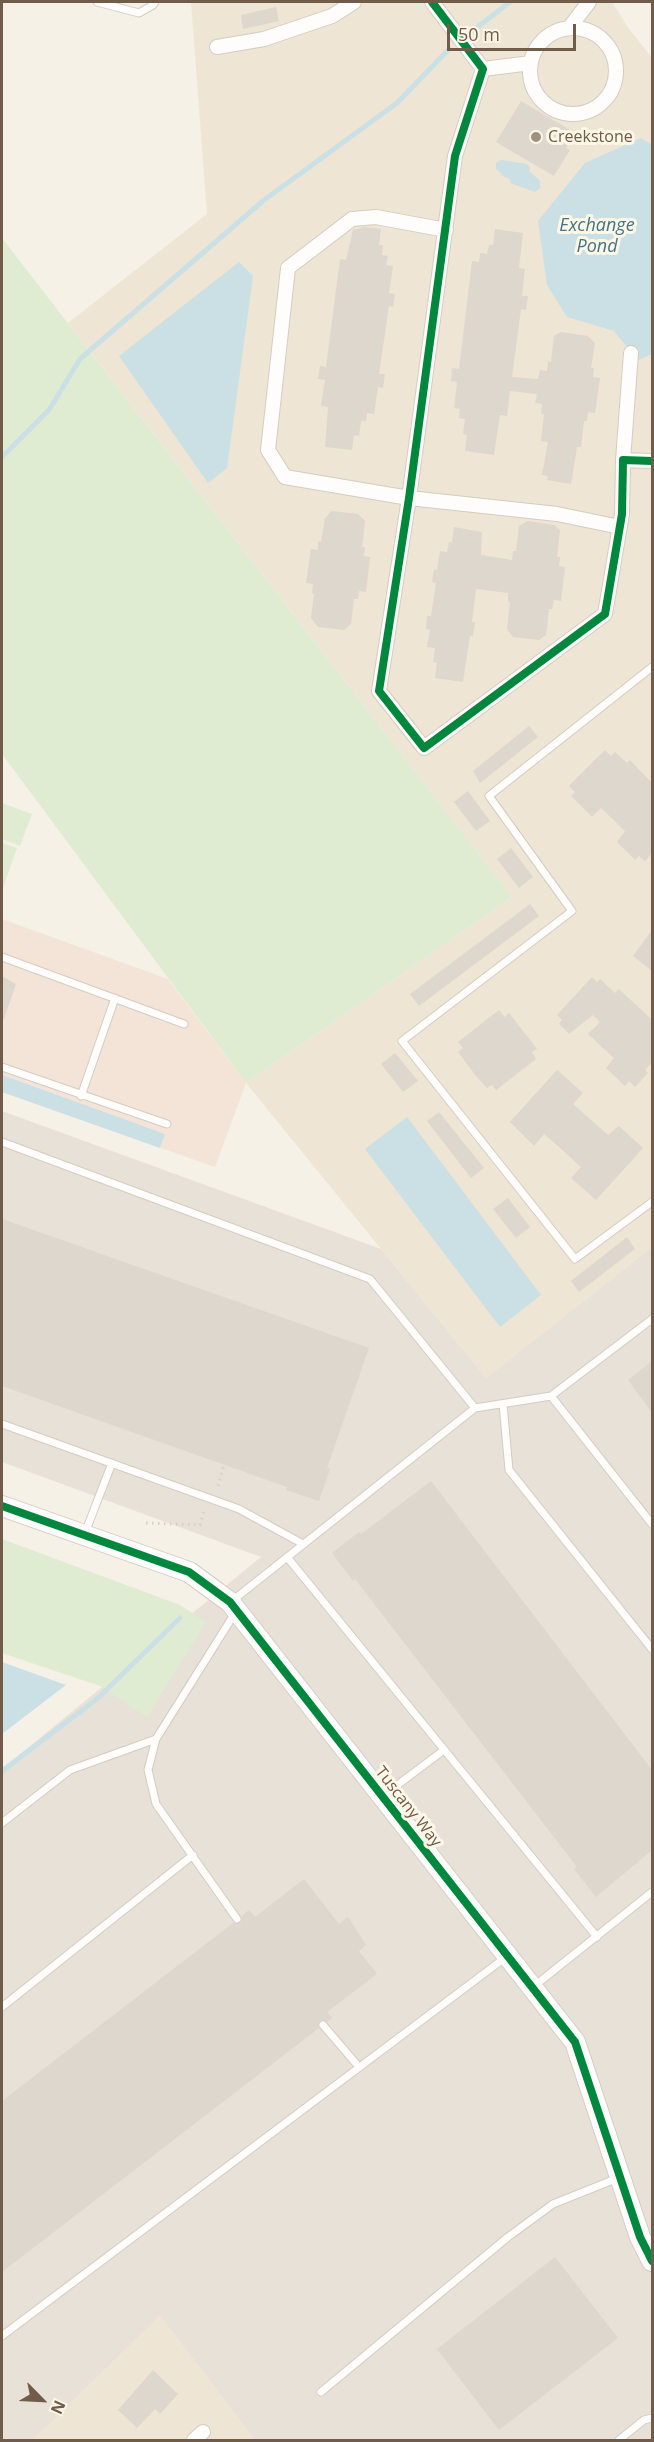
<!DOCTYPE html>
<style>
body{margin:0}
#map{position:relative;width:654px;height:2442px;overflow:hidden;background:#f5f1e7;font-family:"Open Sans",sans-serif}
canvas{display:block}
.frame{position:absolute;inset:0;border:3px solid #715b49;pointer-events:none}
.north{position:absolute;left:12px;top:2370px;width:60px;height:60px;-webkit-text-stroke:4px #fef7e7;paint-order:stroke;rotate:114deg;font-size:16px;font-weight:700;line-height:24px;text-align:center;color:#715b49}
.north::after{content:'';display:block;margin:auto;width:21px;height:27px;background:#715b49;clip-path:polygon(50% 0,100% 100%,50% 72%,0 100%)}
.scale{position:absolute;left:447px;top:24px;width:129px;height:27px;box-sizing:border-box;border:3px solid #715b49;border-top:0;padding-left:8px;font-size:18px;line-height:21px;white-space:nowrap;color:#715b49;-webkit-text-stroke:4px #fef7e7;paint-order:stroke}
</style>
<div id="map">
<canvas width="654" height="2442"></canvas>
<div class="frame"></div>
<div class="north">N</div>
<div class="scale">50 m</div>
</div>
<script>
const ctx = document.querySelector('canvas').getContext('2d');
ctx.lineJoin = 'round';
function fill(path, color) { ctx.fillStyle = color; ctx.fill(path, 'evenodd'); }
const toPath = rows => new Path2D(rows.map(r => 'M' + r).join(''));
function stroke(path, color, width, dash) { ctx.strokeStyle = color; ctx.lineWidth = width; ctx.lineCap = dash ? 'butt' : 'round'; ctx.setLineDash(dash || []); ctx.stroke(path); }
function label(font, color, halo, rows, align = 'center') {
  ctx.font = font + ' "Open Sans",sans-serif'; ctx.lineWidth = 6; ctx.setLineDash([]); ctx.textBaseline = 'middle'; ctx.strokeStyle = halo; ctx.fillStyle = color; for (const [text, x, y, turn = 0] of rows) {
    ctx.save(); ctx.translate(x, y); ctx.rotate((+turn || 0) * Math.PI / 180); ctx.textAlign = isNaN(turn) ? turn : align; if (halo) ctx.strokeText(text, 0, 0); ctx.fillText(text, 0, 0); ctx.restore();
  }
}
fill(toPath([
 [191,2,612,2,627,26,652,58,652,1247,486,1378,246,1083,512,897,68,323,207,214],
 [160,2316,255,2440,33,2440]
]), '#eee5d4');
fill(toPath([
 [2,919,168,979,246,1083,215,1167,2,1092]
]), '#f3e4d7');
fill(toPath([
 [2,1111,381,1249,486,1378,652,1247,652,2440,255,2440,160,2316,33,2440,2,2440,2,1769,261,1557,2,1462]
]), '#e7e1d8');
fill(toPath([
 [2,238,512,897,246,1083,2,754],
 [2,803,32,814,20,846,2,839],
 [2,843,17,848,2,891],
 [2,1539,180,1605,206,1622,147,1717,100,1686,2,1653]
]), '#dfecd2');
fill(toPath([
 [641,138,652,145,652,354,638,360,614,331,567,317,547,285,538,221,585,163],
 [501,160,527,164,530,168,529,171,540,181,540,188,535,192,510,183,511,180,501,175,501,173,496,169,496,163],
 [239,262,253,276,227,468,208,483,119,356],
 [2,1075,165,1134,160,1148,2,1092],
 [407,1117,541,1295,500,1327,365,1149],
 [2,1662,66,1685,2,1734]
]), '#cae0e5');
stroke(toPath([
 [471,32,510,2],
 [2,457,49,410,80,359,264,200,397,103,449,49],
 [2,1771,97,1699,180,1618]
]), '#cae0e5', 5);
fill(toPath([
 [276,7,279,21,243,29,241,15],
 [521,101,575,133,566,148,570,150,554,176,496,142],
 [365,227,381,229,379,245,383,245,382,255,388,256,386,265,393,266,389,293,395,294,393,307,389,306,379,374,385,374,383,388,378,387,374,414,367,413,366,421,361,421,359,436,354,435,352,450,325,447,328,407,321,406,325,380,318,379,320,366,326,367,340,259,346,260,353,230],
 [495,229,523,233,519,268,525,269,522,296,528,296,526,310,521,309,512,377,538,379,540,370,547,371,548,361,551,362,554,336,561,332,588,336,595,343,591,368,594,368,593,377,600,378,595,413,588,412,587,421,584,421,581,447,577,447,571,484,547,480,548,476,542,475,548,442,541,441,544,414,541,414,542,404,535,403,537,394,510,391,507,416,500,415,494,455,465,451,467,435,463,434,465,419,459,418,460,409,454,408,457,382,451,381,452,368,459,369,472,261,479,262,480,253,487,254,489,245,493,245],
 [332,511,358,514,365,521,362,547,365,547,364,556,370,557,366,592,359,591,358,599,354,599,351,624,344,630,318,627,311,618,314,594,312,593,313,584,306,583,311,549,318,550,318,541,321,542,325,518],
 [528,521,554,525,560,530,557,557,560,557,559,566,565,567,561,601,554,600,552,609,549,609,546,635,539,640,513,637,507,629,510,602,508,602,508,593,476,589,472,622,475,623,473,636,470,636,463,682,435,678,437,663,433,662,435,648,427,647,430,630,426,629,427,616,431,616,436,583,432,582,434,569,437,570,440,551,447,552,449,542,452,543,454,527,482,532,481,555,512,560,513,551,516,551,519,526],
 [529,726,538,737,480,783,473,771],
 [605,750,611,756,615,752,627,763,630,760,652,783,652,853,645,861,639,856,635,860,617,842,625,831,601,808,592,817,571,796,575,792,569,786],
 [468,791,490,821,476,831,454,802],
 [511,848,533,877,519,888,497,859],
 [530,904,539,916,419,1006,410,994],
 [652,930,652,971,633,956],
 [2,976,16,984,4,1019,2,1019],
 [592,977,597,982,600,979,615,993,619,989,652,1020,652,1062,645,1070,648,1073,635,1087,629,1081,625,1086,606,1068,614,1058,588,1034,600,1022,593,1015,569,1034,559,1024,562,1020,557,1015],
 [499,1010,505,1017,509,1013,537,1049,532,1052,536,1059,496,1090,492,1085,487,1088,476,1076,458,1052,463,1048,458,1042],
 [395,1053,418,1081,403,1092,381,1064],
 [557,1070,583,1093,573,1104,608,1135,619,1126,643,1148,596,1200,571,1178,581,1167,558,1146,544,1134,534,1146,510,1122],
 [439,1112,484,1168,471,1178,427,1121],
 [508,1198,530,1227,516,1238,493,1209],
 [2,1219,369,1348,327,1468,330,1469,319,1501,286,1490,287,1487,2,1386],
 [627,1237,635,1249,579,1292,571,1281],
 [652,1361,652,1413,628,1380],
 [431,1481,652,1770,652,1850,596,1897,574,1869,577,1867,355,1579,353,1581,332,1553,359,1532,361,1534],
 [304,1879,339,1924,348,1917,366,1945,359,1951,377,1974,327,2012,332,2018,327,2022,320,2020,319,2028,2,2272,2,2101,233,1923,241,1923,242,1916,249,1910,255,1917],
 [555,2257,618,2338,499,2430,437,2349],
 [153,2370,178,2394,160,2414,155,2409,137,2428,118,2410]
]), '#ded7cd');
const lane = toPath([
 [97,2,139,13,153,5,155,2],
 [652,667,489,796,572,911,402,1041,575,1259,652,1202],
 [2,957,184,1024],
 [2,1067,167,1124],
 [81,1096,115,998],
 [2,1142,370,1279,475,1408],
 [551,1396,652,1524],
 [503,1404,509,1470,652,1649],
 [2,1424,239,1509,303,1544],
 [85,1533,112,1463],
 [287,1557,597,1937],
 [232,1601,475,1408,551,1396,652,1319],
 [235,1613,156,1739,148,1770,156,1804,237,1919],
 [384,1795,444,1750],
 [2,1823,70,1770,156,1739],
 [533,1987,652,1892],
 [2,2007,193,1855],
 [323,2025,359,2067],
 [2,2336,506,1957],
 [321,2392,508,2237,553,2204,618,2178],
 [619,2440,644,2420,652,2418]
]);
const street = toPath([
 [432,2,483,69,455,156,409,498,379,691,424,748,605,614,622,514,623,460,652,461],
 [569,28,589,2],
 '530 71a43 43 0 1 1 86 0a43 43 0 1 1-86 0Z',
 [217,47,264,39,332,16,354,2],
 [483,69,531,63],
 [446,230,376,217,352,219,288,268,268,450,285,477,409,498,557,514,620,527],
 [623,460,631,353],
 [194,2440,203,2432]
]);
const secondary = toPath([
 [2,1506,189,1572,230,1602,575,2042,640,2237,652,2261]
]);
stroke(lane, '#d3ccc2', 9);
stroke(street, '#d3ccc2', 16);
stroke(secondary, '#d6cdc4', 22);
stroke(toPath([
 [218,1486,224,1465],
 [146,1523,200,1525,204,1510]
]), '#d7d0c9', 3, [1.5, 4.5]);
stroke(lane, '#fefdfb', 7);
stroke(street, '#fefdfb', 14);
stroke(secondary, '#fefdfb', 20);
stroke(toPath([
 [432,2,483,69,455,156,409,498,379,691,424,748,605,614,622,514,623,460,652,461],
 [2,1506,189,1572,230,1602,575,2042,640,2237,652,2261]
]), '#00873e', 8);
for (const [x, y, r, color] of [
 [536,137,6,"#9f9080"]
]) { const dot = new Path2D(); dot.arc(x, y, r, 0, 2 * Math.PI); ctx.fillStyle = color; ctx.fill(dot); stroke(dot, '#fef7e7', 2); }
label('16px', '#715b49', '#fef7e7', [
 ["Creekstone",548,137]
], 'left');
label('16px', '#715b49', '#fef7e7', [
 ["Tuscany Way",408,1807,52]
]);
label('italic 18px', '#447485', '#fef7e7', [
 ["Exchange",597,226],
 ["Pond",597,247]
]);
</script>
